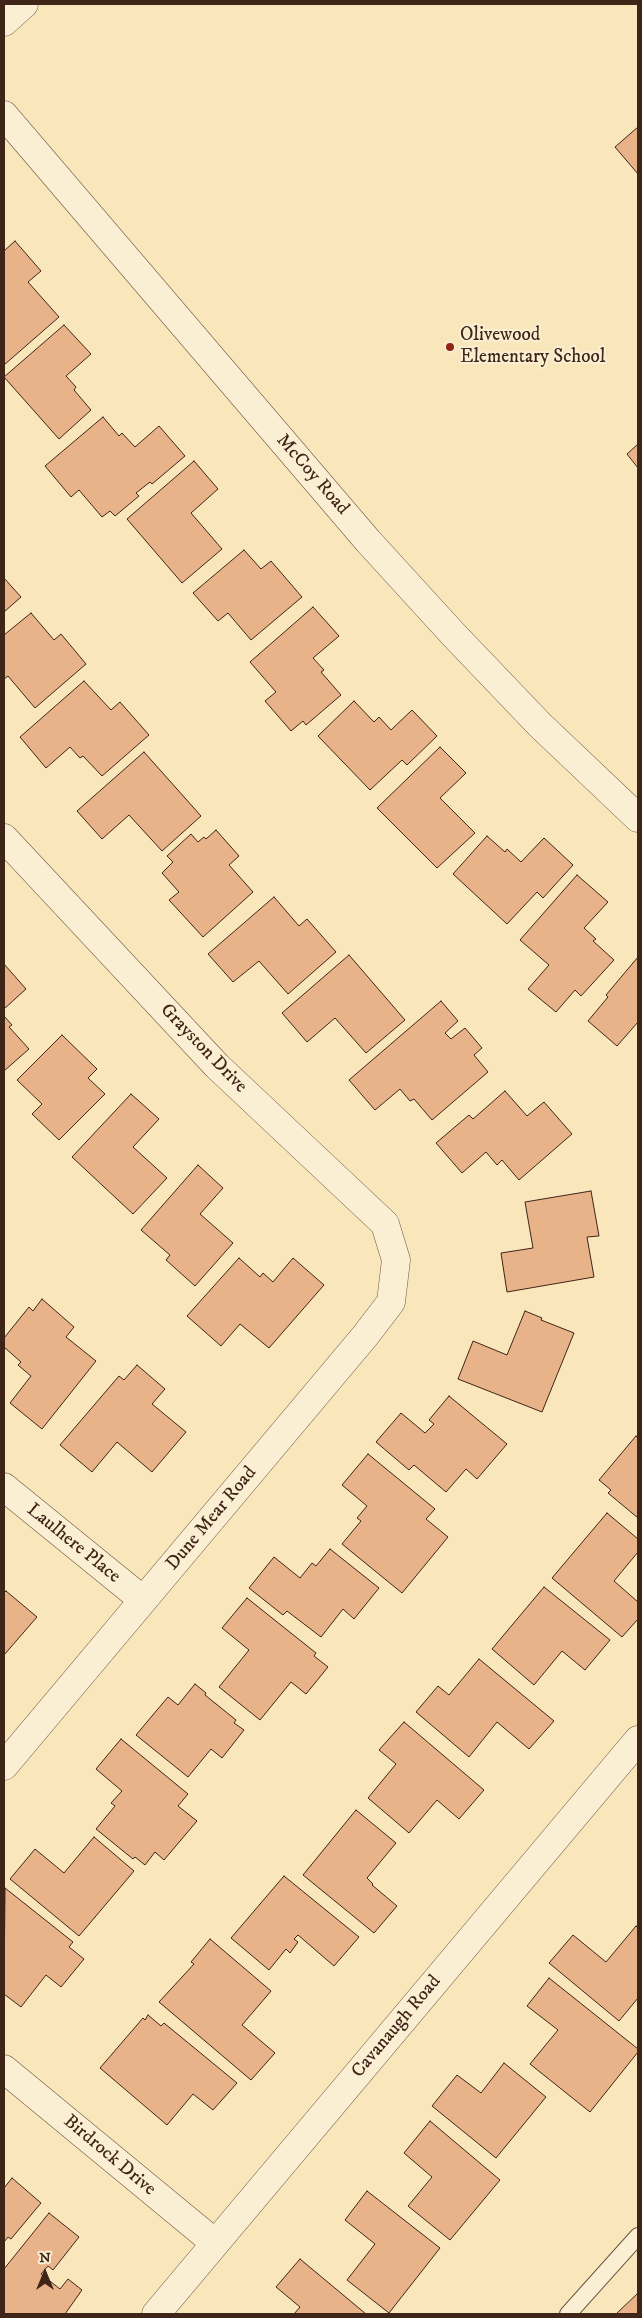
<!DOCTYPE html>
<style>
body{margin:0}
#map{position:relative;width:642px;height:2318px;overflow:hidden;background:#f9e6bb;font-family:"IM FELL DW Pica",serif}
canvas{display:block}
.frame{position:absolute;inset:0;border:5px solid #3f2418;pointer-events:none}
.north{position:absolute;left:20px;top:2248px;width:50px;height:50px;-webkit-text-stroke:4px #fbefd3;paint-order:stroke;rotate:0deg;font-size:14px;font-weight:700;line-height:20px;text-align:center;color:#3f2418}
.north::after{content:'';display:block;margin:auto;width:18px;height:22px;background:#3f2418;clip-path:polygon(50% 0,100% 100%,50% 72%,0 100%)}
</style>
<div id="map">
<canvas width="642" height="2318"></canvas>
<div class="frame"></div>
<div class="north">N</div>
</div>
<script>
const ctx = document.querySelector('canvas').getContext('2d');
ctx.lineJoin = 'round';
function fill(path, color) { ctx.fillStyle = color; ctx.fill(path, 'evenodd'); }
const toPath = rows => new Path2D(rows.map(r => 'M' + r).join(''));
function stroke(path, color, width, dash) { ctx.strokeStyle = color; ctx.lineWidth = width; ctx.lineCap = dash ? 'butt' : 'round'; ctx.setLineDash(dash || []); ctx.stroke(path); }
function label(font, color, halo, rows, align = 'center') {
  ctx.font = font + ' "IM FELL DW Pica",serif'; ctx.lineWidth = 4; ctx.setLineDash([]); ctx.textBaseline = 'middle'; ctx.strokeStyle = halo; ctx.fillStyle = color; for (const [text, x, y, turn = 0] of rows) {
    ctx.save(); ctx.translate(x, y); ctx.rotate((+turn || 0) * Math.PI / 180); ctx.textAlign = isNaN(turn) ? turn : align; if (halo) ctx.strokeText(text, 0, 0); ctx.fillText(text, 0, 0); ctx.restore();
  }
}
const building = toPath([
 [638,127,638,174,615,147,638,127],
 [15,241,41,271,28,282,59,317,4,365,4,251,15,241],
 [64,325,91,354,66,376,76,387,74,390,91,410,59,439,4,377,64,325],
 [103,417,119,436,122,433,135,447,159,426,185,456,152,484,150,482,136,493,139,496,115,516,110,511,102,517,79,490,71,497,45,466,103,417],
 [638,444,638,468,627,454,638,444],
 [194,461,218,489,191,513,222,549,182,583,127,519,194,461],
 [244,550,261,569,271,561,302,597,251,640,228,613,218,621,193,593,244,550],
 [4,578,21,597,4,612,4,578],
 [313,607,339,636,313,658,324,670,321,672,341,695,306,725,303,721,291,731,265,701,276,692,250,662,313,607],
 [31,613,54,640,61,634,86,664,35,708,8,676,4,679,4,635,31,613],
 [84,681,111,710,120,702,149,735,102,776,83,756,80,758,70,747,46,768,20,737,84,681],
 [354,701,374,722,379,717,391,730,412,710,437,736,407,765,402,760,370,790,318,736,354,701],
 [440,747,466,773,440,798,475,833,437,868,377,808,440,747],
 [144,752,201,816,162,851,129,815,102,839,77,811,144,752],
 [216,830,239,856,229,865,253,892,203,937,169,900,179,892,162,873,173,862,167,856,191,834,198,842,204,837,206,839,216,830],
 [487,836,505,852,507,849,521,862,544,838,573,865,543,898,537,892,507,924,453,874,487,836],
 [577,875,608,902,584,928,596,939,593,941,614,960,581,996,575,990,556,1012,528,989,549,965,520,940,577,875],
 [274,897,299,926,307,919,336,952,288,994,259,961,233,982,208,954,274,897],
 [349,955,405,1020,366,1053,335,1018,307,1042,282,1013,349,955],
 [638,957,638,1022,617,1046,588,1021,608,997,606,995,638,957],
 [4,964,26,989,4,1009,4,964],
 [441,1001,458,1021,445,1033,451,1039,465,1028,482,1048,474,1055,488,1072,432,1120,414,1099,410,1101,400,1089,375,1110,349,1080,441,1001],
 [4,1016,12,1025,9,1027,29,1049,4,1071,4,1016],
 [62,1035,97,1069,88,1078,105,1094,59,1140,32,1114,42,1104,17,1080,62,1035],
 [505,1091,527,1116,544,1102,572,1134,519,1180,502,1160,497,1165,486,1152,462,1173,436,1143,469,1115,473,1119,505,1091],
 [131,1094,159,1119,133,1147,167,1178,133,1214,72,1157,131,1094],
 [198,1165,223,1188,200,1214,233,1243,195,1286,166,1260,170,1255,141,1230,198,1165],
 [591,1191,599,1236,587,1237,594,1277,507,1292,501,1253,533,1248,525,1202,591,1191],
 [239,1258,260,1277,263,1273,273,1282,293,1258,324,1285,269,1348,240,1324,221,1346,187,1316,239,1258],
 [42,1299,74,1327,66,1337,96,1361,42,1429,10,1403,31,1376,18,1365,21,1362,4,1347,4,1338,29,1307,33,1311,42,1299],
 [525,1311,542,1318,541,1320,574,1333,542,1412,458,1379,473,1341,507,1355,525,1311],
 [137,1365,165,1389,152,1404,186,1432,152,1472,117,1442,92,1472,60,1445,119,1376,124,1380,137,1365],
 [449,1396,507,1444,477,1479,466,1469,446,1492,414,1465,409,1470,376,1442,401,1413,425,1433,434,1424,429,1420,449,1396],
 [636,1436,638,1438,638,1518,608,1493,611,1490,599,1480,636,1436],
 [368,1454,435,1509,426,1519,448,1537,402,1593,342,1544,361,1521,357,1518,367,1506,342,1485,368,1454],
 [607,1513,638,1539,638,1552,614,1581,638,1602,638,1619,622,1637,552,1578,607,1513],
 [330,1549,379,1588,354,1619,343,1609,321,1637,287,1611,283,1615,249,1588,274,1557,300,1578,312,1563,316,1566,330,1549],
 [544,1587,610,1640,585,1670,562,1651,534,1685,492,1649,544,1587],
 [6,1591,37,1617,4,1655,4,1593,6,1591],
 [247,1598,316,1653,314,1656,328,1667,306,1694,291,1682,260,1720,219,1687,249,1650,222,1628,247,1598],
 [479,1659,554,1721,529,1749,497,1722,469,1757,416,1712,438,1686,449,1695,479,1659],
 [195,1684,206,1693,205,1695,236,1720,234,1723,244,1730,222,1758,211,1749,188,1777,136,1735,168,1697,178,1705,195,1684],
 [404,1722,484,1790,459,1819,437,1800,409,1833,368,1798,396,1764,379,1750,404,1722],
 [121,1739,188,1794,178,1806,197,1821,164,1860,155,1852,145,1865,135,1857,133,1859,96,1829,115,1806,111,1803,122,1791,96,1769,121,1739],
 [356,1810,396,1843,367,1878,373,1884,372,1885,397,1906,374,1933,303,1875,356,1810],
 [94,1837,134,1871,79,1936,10,1879,35,1849,64,1873,94,1837],
 [284,1876,359,1937,334,1966,298,1935,294,1939,298,1942,290,1953,286,1949,269,1970,231,1938,284,1876],
 [5,1888,73,1942,69,1947,84,1959,61,1987,46,1975,21,2007,4,1994,5,1888],
 [636,1926,638,1928,638,1998,619,2021,549,1963,573,1935,606,1962,636,1926],
 [210,1939,271,1991,242,2025,275,2053,251,2080,159,2002,194,1964,191,1962,210,1939],
 [549,1978,638,2049,638,2052,590,2112,530,2064,558,2030,527,2006,549,1978],
 [148,2015,161,2026,164,2023,237,2083,213,2110,193,2094,167,2125,100,2068,143,2018,145,2020,148,2015],
 [504,2063,546,2097,496,2158,432,2106,457,2075,481,2093,504,2063],
 [430,2121,500,2180,450,2240,408,2206,432,2177,404,2153,430,2121],
 [12,2178,41,2203,11,2239,8,2237,4,2242,4,2188,12,2178],
 [367,2191,440,2248,389,2313,347,2280,375,2244,345,2220,367,2191],
 [49,2213,79,2237,53,2270,48,2266,41,2274,60,2289,68,2279,82,2290,65,2314,4,2314,4,2269,49,2213],
 [300,2259,366,2314,294,2314,300,2307,276,2287,300,2259],
 [638,2293,638,2314,616,2314,638,2293]
]);
fill(building, '#e9b389');
stroke(building, '#3f2418', 1);
const service = toPath([
 [568,2314,638,2236]
]);
const minor = toPath([
 [4,22,24,4],
 [4,115,368,541,453,634,540,725,638,818],
 [4,838,217,1066,385,1224,396,1260,391,1302,365,1336,4,1766],
 [4,1487,143,1600],
 [4,2069,215,2243],
 [156,2314,638,1740]
]);
stroke(service, '#6e5441', 18);
stroke(minor, '#6e5441', 29);
stroke(service, '#fbefd3', 16);
stroke(minor, '#fbefd3', 28);
for (const [x, y, r, color] of [
 [450,347,5,"#8f2418"]
]) { const dot = new Path2D(); dot.arc(x, y, r, 0, 2 * Math.PI); ctx.fillStyle = color; ctx.fill(dot); stroke(dot, '#fbefd3', 2); }
label('19px', '#3f2418', '#fbefd3', [
 ["Olivewood",460,336],
 ["Elementary School",460,358]
], 'left');
label('19px', '#3f2418', '#fbefd3', [
 ["McCoy Road",312,475,49],
 ["Grayston Drive",203,1049,46],
 ["Dune Mear Road",212,1519,-50],
 ["Laulhere Place",73,1544,39],
 ["Cavanaugh Road",397,2027,-50],
 ["Birdrock Drive",109,2156,40]
]);
</script>
